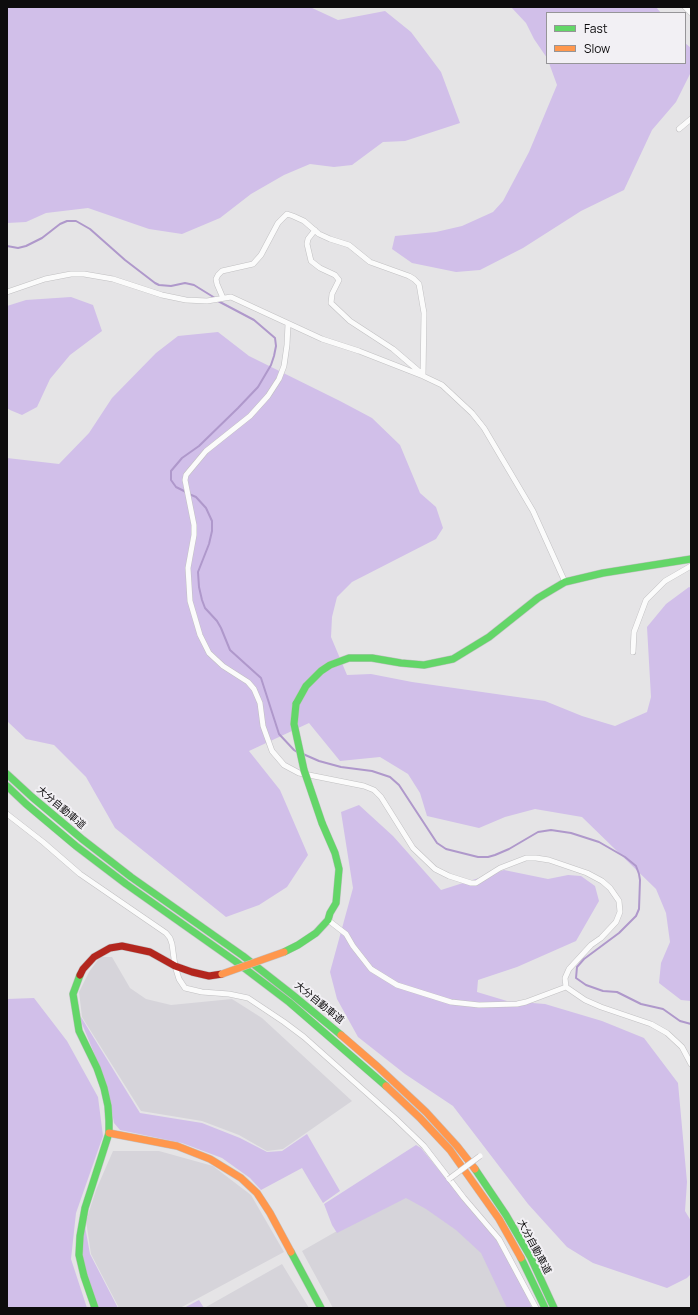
<!DOCTYPE html>
<meta charset="utf-8">
<style>
body{margin:0}
#map{position:relative;width:698px;height:1315px;overflow:hidden;background:#e5e4e6;font-family:Manrope,sans-serif}
canvas{display:block}
.frame{position:absolute;inset:0;border:8px solid #0d0c0d;pointer-events:none}
.legend{position:absolute;left:546px;top:12px;width:140px;height:52px;box-sizing:border-box;background:#f2f0f4;border:1px solid #969598;margin:0;padding:5px 7px;list-style:none;font-size:12px;color:#0d0c0d}
.legend li{display:flex;align-items:center;gap:8px;height:20px}
.legend b{width:20px;border:1px solid #969598}
</style>
<div id="map">
<canvas width="698" height="1315"></canvas>
<div class="frame"></div>
<ul class="legend">
<li><b style="height:5px;background:#63d668"></b>Fast</li>
<li><b style="height:5px;background:#ff974d"></b>Slow</li>
</ul>
</div>
<script>
const ctx = document.querySelector('canvas').getContext('2d');
ctx.lineJoin = 'round';
function fill(path, color) { ctx.fillStyle = color; ctx.fill(path, 'evenodd'); }
const toPath = rows => new Path2D(rows.map(r => 'M' + r).join(''));
function stroke(path, color, width, dash) { ctx.strokeStyle = color; ctx.lineWidth = width; ctx.lineCap = dash ? 'butt' : 'round'; ctx.setLineDash(dash || []); ctx.stroke(path); }
function label(font, color, halo, rows, align = 'center') {
  ctx.font = font + ' Manrope,"Noto Sans JP",sans-serif'; ctx.lineWidth = 4; ctx.setLineDash([]); ctx.textBaseline = 'middle'; ctx.strokeStyle = halo; ctx.fillStyle = color; for (const [text, x, y, turn = 0] of rows) {
    ctx.save(); ctx.translate(x, y); ctx.rotate((+turn || 0) * Math.PI / 180); ctx.textAlign = isNaN(turn) ? turn : align; if (halo) ctx.strokeText(text, 0, 0); ctx.fillText(text, 0, 0); ctx.restore();
  }
}
fill(toPath([
 [100,957,112,957,130,988,146,999,171,1005,232,999,262,1018,352,1101,283,1149,267,1151,239,1135,202,1121,141,1111,82,1017,79,992,89,972],
 [113,1151,159,1151,213,1166,251,1195,284,1252,180,1308,119,1308,91,1254,86,1221,96,1190],
 [412,1188,486,1247,515,1308,333,1308,302,1251],
 [282,1264,309,1308,207,1308,206,1307]
]), '#d6d4da');
fill(toPath([
 [7,7,310,7,338,20,385,11,411,32,441,72,460,123,405,141,383,142,352,165,334,167,310,164,284,175,251,194,220,218,182,234,149,229,88,208,46,213,26,222,7,223],
 [511,7,656,7,661,13,547,13,547,58,534,39,526,23],
 [685,43,691,48,691,72,676,102,652,130,624,190,581,211,523,248,480,270,456,272,412,263,392,249,395,236,436,232,462,226,493,212,503,201,529,152,557,85,549,63,685,63],
 [71,297,93,305,102,331,70,355,50,379,37,407,22,415,10,410,7,408,7,306,26,300],
 [218,332,249,356,340,401,372,418,400,445,420,493,436,507,443,528,436,539,352,582,337,597,332,617,331,637,347,675,371,674,412,682,545,701,582,716,615,726,647,712,651,697,647,627,666,604,689,587,691,588,691,1001,681,1000,659,983,661,963,670,942,666,913,656,889,582,817,535,809,505,817,479,828,427,816,420,793,408,774,380,757,340,761,309,723,249,751,280,790,308,855,287,887,259,905,226,917,115,828,86,777,54,745,26,739,7,721,7,458,59,464,89,433,112,398,156,353,178,336],
 [359,805,393,836,441,890,504,870,548,879,568,875,581,876,595,886,599,901,576,941,517,967,478,980,477,992,507,1001,545,1004,602,1021,644,1038,678,1083,687,1182,685,1211,691,1221,691,1274,687,1278,667,1288,593,1263,567,1247,528,1204,453,1106,405,1074,358,1037,337,999,330,972,353,888,341,812],
 [34,998,67,1041,98,1097,103,1136,76,1213,71,1259,87,1308,7,1308,7,999],
 [81,1017,140,1113,202,1123,240,1138,267,1152,282,1151,307,1134,340,1191,323,1203,312,1185,302,1168,261,1190,250,1178,222,1158,182,1143,120,1130,114,1123,110,1102,99,1065,80,1019],
 [416,1145,421,1148,457,1192,490,1229,522,1285,532,1308,507,1308,481,1253,456,1230,426,1209,406,1198,337,1233,332,1225,324,1204],
 [84,1221,90,1254,118,1308,97,1308,80,1255],
 [199,1300,204,1308,184,1308]
]), '#d1bfe9');
stroke(toPath([
 [7,246,18,248,26,246,42,238,60,224,67,221,76,221,90,229,125,260,155,283,159,285,171,286,185,283,194,285,215,298],
 [186,492,176,487,171,480,171,471,182,458,199,446,238,408,258,387,271,365,274,356,276,346,275,338,254,320,218,301],
 [189,494,196,497,206,508,212,521,212,531,209,544,198,572,199,587,202,600,205,608,217,621,221,628,230,650,261,678,279,734,294,750,297,752],
 [303,754,319,761,341,767,372,771,390,777,399,785,437,843,446,849,478,857,488,857,495,855,509,849,538,832,551,830,571,833,599,842,625,857,636,866,639,874,640,880,639,909,636,916,619,933,584,959,577,967,576,978,586,985,603,991,617,992,641,1004,663,1009,680,1021,691,1024]
]), '#af98cb', 2);
const street = toPath([
 [685,7,691,13],
 [679,129,691,119],
 [315,230,308,239,307,244,311,261,320,268,335,275,339,280,332,294,331,303,350,321,393,349,421,373],
 [7,292,45,279,71,274,84,274,113,279,162,295,186,300,207,301,231,297,322,339,359,351,423,376,442,385,472,413,484,428,533,511,565,582],
 [223,298,217,284,216,279,218,275,222,271,253,264,261,255,278,223,287,214,293,216,304,221,319,234,330,239,349,245,370,262,409,276,414,279,419,284,424,313,423,376],
 [288,324,287,345,284,366,279,379,268,396,250,416,206,451,186,475,185,480,194,525,194,535,188,568,190,601,200,635,209,653,223,666,248,682,254,689,260,703,263,726,272,751,284,765,299,773,364,786,374,790,381,797,413,848,435,869,449,876,471,883,476,883,500,868,526,858,536,858,549,860,587,873,602,881,610,888,619,901,620,912,616,922,601,938,591,945,569,969,565,978,566,987,585,1000,601,1007,651,1024,667,1033,682,1047,691,1064],
 [633,652,634,632,646,600,665,581,691,566],
 [7,814,43,842,80,874,166,933,170,938,172,944,175,966,179,979,185,988,202,992,229,994,248,998,284,1022,304,1037,396,1119,424,1146,464,1198,499,1239,536,1308],
 [328,920,346,934,353,946,371,969,397,985,451,1002,479,1005,517,1004,526,1002,566,987]
]);
const fast = toPath([
 [296,704,306,686,321,671,330,665,349,658,372,658,401,663,424,665,453,659,489,637,538,598,565,582,603,573,691,559],
 [7,774,32,797,82,839,131,877,243,956,294,996,341,1035],
 [7,786,26,804,76,846,126,884,235,961,289,1002,386,1086],
 [284,952,298,945,316,933,328,920,330,913,336,903,339,869,335,853,322,823],
 [80,975,73,994,79,1031,97,1068,104,1088,108,1106,109,1121,109,1133,85,1208,80,1236,79,1255,84,1276,95,1308],
 [475,1169,506,1215,531,1258,554,1308],
 [291,1252,321,1308],
 [521,1258,545,1308]
]);
const slow = toPath([
 [341,1035,378,1067,426,1112,457,1146,475,1169],
 [386,1086,420,1118,450,1150,499,1219,521,1258],
 [109,1133,177,1146,210,1159,241,1178,257,1193,270,1213,291,1252]
]);
const jam = toPath([
 [80,975,83,969,94,957,110,948,122,946,150,952,175,966,192,972,209,976,222,974]
]);
stroke(street, '#c1c0c2', 6);
stroke(fast, '#c1c0c2', 8);
stroke(slow, '#c1c0c2', 8);
stroke(jam, '#c1c0c2', 8);
stroke(street, '#fbfbfb', 5);
stroke(fast, '#63d668', 7);
stroke(slow, '#ff974d', 7);
stroke(jam, '#b3261e', 7);
const streetBridge = toPath([
 [449,1179,480,1156]
]);
const fastBridge = toPath([
 [296,704,294,724,304,770,322,823]
]);
const slowBridge = toPath([
 [222,974,284,952]
]);
stroke(streetBridge, '#c1c0c2', 6, []);
stroke(fastBridge, '#c1c0c2', 8, []);
stroke(slowBridge, '#c1c0c2', 8, []);
stroke(streetBridge, '#fbfbfb', 5);
stroke(fastBridge, '#63d668', 7);
stroke(slowBridge, '#ff974d', 7);
label('10px', '#0d0c0d', '#f2f0f4', [
 ["大分自動車道",61,808,40],
 ["大分自動車道",319,1003,39],
 ["大分自動車道",534,1247,62]
]);
</script>
